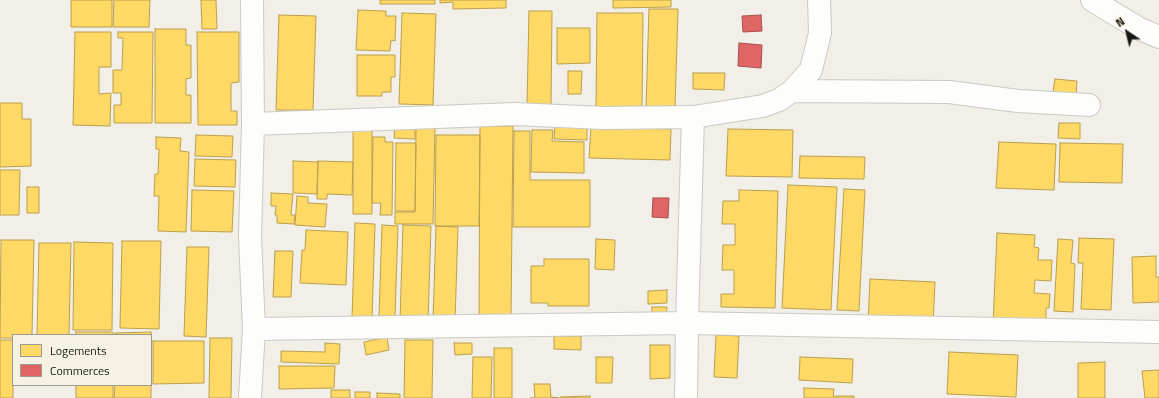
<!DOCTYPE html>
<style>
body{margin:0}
#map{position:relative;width:1159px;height:398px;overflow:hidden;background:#f1efe7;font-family:"Titillium Web",sans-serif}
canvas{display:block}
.legend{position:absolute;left:12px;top:334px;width:140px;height:52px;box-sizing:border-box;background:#f5f1e3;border:1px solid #9d9a90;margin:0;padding:5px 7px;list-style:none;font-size:12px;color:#1a1813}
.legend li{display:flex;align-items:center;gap:8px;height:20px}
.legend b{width:20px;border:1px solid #9d9a90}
.north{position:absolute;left:1107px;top:12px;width:40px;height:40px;-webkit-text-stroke:3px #f5f1e3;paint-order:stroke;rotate:325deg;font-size:11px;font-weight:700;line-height:16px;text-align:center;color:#1a1813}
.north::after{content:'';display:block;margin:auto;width:14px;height:18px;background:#1a1813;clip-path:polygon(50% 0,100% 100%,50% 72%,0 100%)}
</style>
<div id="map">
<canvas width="1159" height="398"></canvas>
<ul class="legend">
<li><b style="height:11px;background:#ffd966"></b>Logements</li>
<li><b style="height:11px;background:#e06666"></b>Commerces</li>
</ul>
<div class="north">N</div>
</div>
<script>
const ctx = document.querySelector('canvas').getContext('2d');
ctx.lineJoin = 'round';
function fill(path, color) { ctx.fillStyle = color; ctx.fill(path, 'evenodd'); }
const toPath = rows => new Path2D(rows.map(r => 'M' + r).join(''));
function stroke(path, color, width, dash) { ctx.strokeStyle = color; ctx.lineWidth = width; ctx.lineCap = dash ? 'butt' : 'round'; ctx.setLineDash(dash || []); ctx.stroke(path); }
const homes = toPath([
 [71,0,112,0,112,27,71,27,71,0],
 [114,0,150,0,149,27,113,27,114,0],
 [201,0,216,0,217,29,202,29,201,0],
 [380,0,435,0,435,4,380,4,380,0],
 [440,0,506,0,506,8,453,9,453,2,440,3,440,0],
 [613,0,671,0,671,7,613,8,613,0],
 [649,9,678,9,675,108,646,107,649,9],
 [358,10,386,11,386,16,396,16,395,41,391,40,390,51,356,50,358,10],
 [529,11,552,11,551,106,527,106,529,11],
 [402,13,436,14,433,105,399,104,402,13],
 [597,13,643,13,642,107,596,107,597,13],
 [279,15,316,16,313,110,276,110,279,15],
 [557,28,590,28,590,63,557,64,557,28],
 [155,29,186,29,186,45,191,45,191,78,186,79,186,95,191,95,191,123,155,123,155,29],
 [75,32,111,32,111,67,99,67,99,94,111,93,110,126,73,125,75,32],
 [118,32,153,32,152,123,114,123,114,105,121,105,121,93,113,93,113,70,122,70,123,38,118,38,118,32],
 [197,32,239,32,239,82,231,83,231,111,237,111,237,125,198,125,197,32],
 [357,55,395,55,395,77,391,77,391,92,382,92,382,96,357,96,357,55],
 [568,71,582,71,581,94,568,94,568,71],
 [693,73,725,73,724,90,693,89,693,73],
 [1055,79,1077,81,1076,95,1053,92,1055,79],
 [0,103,22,103,22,119,31,119,31,166,0,167,0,103],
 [1059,123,1080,123,1080,139,1058,138,1059,123],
 [480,126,513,126,511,317,479,317,480,126],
 [555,126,587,127,587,140,554,139,555,126],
 [395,127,415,127,415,139,394,138,395,127],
 [591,127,671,129,670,160,589,158,591,127],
 [353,128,372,128,372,214,353,214,353,128],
 [416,128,435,128,433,224,395,224,395,212,415,212,416,128],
 [728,129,793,130,792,177,726,176,728,129],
 [532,130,553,130,552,141,584,142,584,173,531,172,532,130],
 [514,131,530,131,530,180,590,180,590,227,513,227,514,131],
 [196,135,233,136,232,157,195,156,196,135],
 [436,135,480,135,479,226,435,226,436,135],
 [156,137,181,138,180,151,189,152,186,232,158,231,159,196,154,196,155,174,158,174,159,149,156,149,156,137],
 [373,137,385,137,385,142,393,142,392,215,380,215,381,203,372,203,373,137],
 [999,142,1056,144,1054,190,996,188,999,142],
 [396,143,416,143,415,211,395,211,396,143],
 [1060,143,1123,144,1122,183,1059,182,1060,143],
 [800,156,865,157,864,179,799,178,800,156],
 [195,159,236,160,235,187,194,186,195,159],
 [293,161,318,162,317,194,293,193,293,161],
 [318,161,353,162,352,195,327,194,327,199,317,199,318,161],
 [0,170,20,170,19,215,0,215,0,170],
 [788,185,837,187,831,310,782,308,788,185],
 [27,187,39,187,39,213,27,213,27,187],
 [844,189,865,190,859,311,837,310,844,189],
 [192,190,234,191,232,232,191,231,192,190],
 [739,190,778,191,775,308,721,307,721,294,734,294,734,270,722,270,723,245,735,245,735,224,722,224,723,201,739,201,739,190],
 [271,193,293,194,291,215,295,215,294,224,277,223,277,215,275,215,276,206,271,206,271,193],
 [297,196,308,197,308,203,327,204,325,227,295,225,297,196],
 [355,223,375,224,372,320,352,319,355,223],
 [382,225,398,226,395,317,379,316,382,225],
 [403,225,431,226,428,322,400,321,403,225],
 [436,226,458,227,455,322,433,321,436,226],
 [306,230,348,232,346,285,300,283,302,250,305,250,306,230],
 [997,233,1035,235,1034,247,1039,248,1038,260,1052,260,1051,281,1035,280,1034,293,1050,294,1049,308,1046,308,1046,320,993,324,997,233],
 [1079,238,1114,239,1111,310,1081,309,1083,263,1078,263,1079,238],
 [596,239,615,240,614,270,595,269,596,239],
 [1058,239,1073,240,1071,263,1075,264,1073,312,1054,311,1058,239],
 [1,240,34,240,32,335,13,335,13,338,0,338,1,240],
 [122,241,161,241,159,329,120,328,122,241],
 [74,242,113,243,112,330,73,330,74,242],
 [39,243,71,243,69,335,37,335,39,243],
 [187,247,209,247,206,337,184,336,187,247],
 [275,251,293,251,291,297,273,297,275,251],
 [1156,256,1156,277,1159,277,1159,302,1133,303,1132,257,1156,256],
 [544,259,589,259,589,306,548,306,548,303,531,303,531,266,544,266,544,259],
 [870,279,935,282,933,326,868,323,870,279],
 [667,290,667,303,648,304,648,291,667,290],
 [652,307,667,307,666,317,652,317,652,307],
 [76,332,113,332,113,335,76,335,76,332],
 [151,332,151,398,114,398,115,385,151,385,151,335,115,335,115,333,151,332],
 [716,335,739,336,737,378,714,377,716,335],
 [554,336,581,336,581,350,554,349,554,336],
 [387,337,389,350,366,355,364,342,387,337],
 [210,338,232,338,231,398,209,398,210,338],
 [0,340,13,340,13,398,0,398,0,340],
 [405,340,433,340,432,398,404,398,405,340],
 [153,341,204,341,204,383,153,384,153,341],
 [325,343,340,344,339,364,281,362,281,351,325,352,325,343],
 [454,343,472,343,472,354,455,355,454,343],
 [650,345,670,345,670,378,650,379,650,345],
 [494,348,512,348,512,398,494,398,494,348],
 [949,352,1018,355,1016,397,947,394,949,352],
 [473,357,492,357,491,398,472,398,473,357],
 [596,357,613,357,612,383,596,383,596,357],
 [800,357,853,359,852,383,799,380,800,357],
 [1105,362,1105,398,1078,398,1078,363,1105,362],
 [279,366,335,366,334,388,279,389,279,366],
 [1159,370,1159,398,1145,398,1142,371,1159,370],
 [534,384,550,384,551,397,559,398,530,398,535,398,534,384],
 [76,385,113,385,113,398,76,398,76,385],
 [804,388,834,389,833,396,854,396,854,398,804,398,804,388],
 [331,390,350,390,350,398,331,398,331,390],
 [355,392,370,392,370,398,355,398,355,392],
 [377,393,400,394,400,398,377,398,377,393],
 [590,396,590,398,560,398,560,397,590,396]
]);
fill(homes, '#ffd966');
stroke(homes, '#ba9f4d', 1);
const shops = toPath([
 [761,15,762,31,743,32,742,16,761,15],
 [739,43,762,45,761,68,738,66,739,43],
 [653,198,669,198,668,218,652,217,653,198]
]);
fill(shops, '#e06666');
stroke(shops, '#a54f4d', 1);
const minor = toPath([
 [1092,0,1138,28,1159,37],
 [792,91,949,92,1018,101,1089,105],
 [253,124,515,114,603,118,693,117,763,106,779,100,792,91,811,70,820,33,819,0],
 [254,329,687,323,1159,332],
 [250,398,254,329,250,237,253,124,252,0],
 [686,398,687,323,693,117]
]);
stroke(minor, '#cac9c3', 24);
stroke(minor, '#fdfdfb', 22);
</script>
